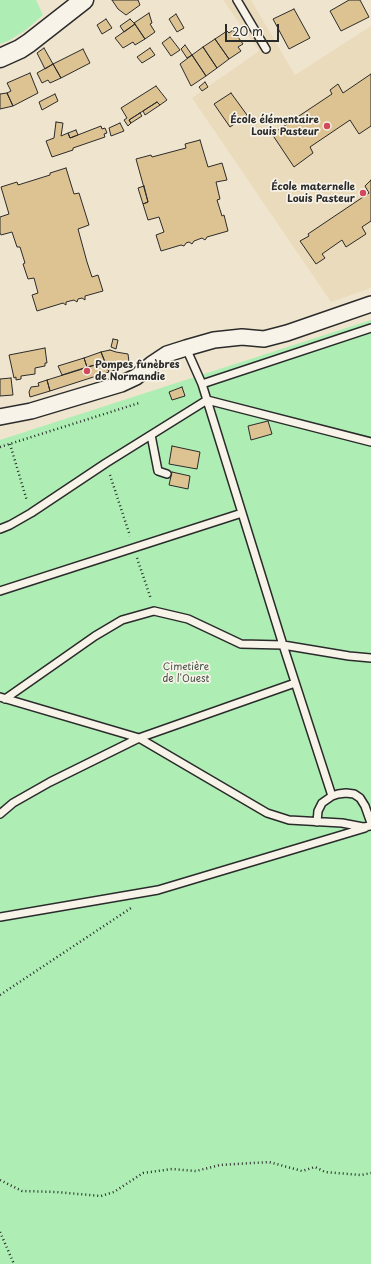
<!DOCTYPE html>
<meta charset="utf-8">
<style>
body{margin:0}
#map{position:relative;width:371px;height:1264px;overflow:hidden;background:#efe5ce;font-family:"Playpen Sans",sans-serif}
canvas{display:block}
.scale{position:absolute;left:225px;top:24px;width:54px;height:18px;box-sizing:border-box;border:2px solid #2b2b2b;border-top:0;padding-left:5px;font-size:12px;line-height:14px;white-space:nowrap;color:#2b2b2b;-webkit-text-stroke:3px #f7f3e8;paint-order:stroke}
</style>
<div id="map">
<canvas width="371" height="1264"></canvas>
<div class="scale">20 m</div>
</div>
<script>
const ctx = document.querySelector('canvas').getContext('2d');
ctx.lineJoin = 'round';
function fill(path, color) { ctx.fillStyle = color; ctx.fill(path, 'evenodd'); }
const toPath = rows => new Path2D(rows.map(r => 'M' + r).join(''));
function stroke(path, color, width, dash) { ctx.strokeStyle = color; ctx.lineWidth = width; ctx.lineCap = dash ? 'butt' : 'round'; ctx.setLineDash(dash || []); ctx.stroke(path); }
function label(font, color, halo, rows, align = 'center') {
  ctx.font = font + ' "Playpen Sans",sans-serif'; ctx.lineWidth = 3.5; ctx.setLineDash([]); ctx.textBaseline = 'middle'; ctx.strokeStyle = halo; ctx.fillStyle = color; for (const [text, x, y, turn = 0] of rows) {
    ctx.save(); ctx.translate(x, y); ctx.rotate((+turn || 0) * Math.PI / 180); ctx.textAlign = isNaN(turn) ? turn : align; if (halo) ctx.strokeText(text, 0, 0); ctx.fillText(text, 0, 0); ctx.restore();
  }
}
fill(toPath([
 [223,0,251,0,295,75,371,26,371,288,331,302,192,98,259,51]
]), '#eadbbc');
fill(toPath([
 [0,0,36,0,43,15,26,30,8,41,0,44],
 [371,320,371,1264,0,1264,0,440]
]), '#aeeeb5');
const building = toPath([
 [112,0,138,0,140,5,126,15,118,9,112,0],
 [349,0,360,0,369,17,341,31,330,11,349,0],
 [294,9,310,38,289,49,273,19,294,9],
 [149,13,152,23,150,24,155,32,145,39,134,23,149,13],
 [176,14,184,28,177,32,169,19,176,14],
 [106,19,112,28,102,34,97,25,106,19],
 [130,19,135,24,124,32,120,26,130,19],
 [135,24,145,39,135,45,133,42,123,48,115,38,135,24],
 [233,30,243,44,238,47,241,51,229,59,215,39,227,31,229,33,233,30],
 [170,37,180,50,171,56,162,43,170,37],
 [215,39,229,59,217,68,203,47,215,39],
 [185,45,192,55,187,58,181,49,185,45],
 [203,47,217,68,206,76,192,55,203,47],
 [44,48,53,64,45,69,37,53,44,48],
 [150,48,155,55,142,63,137,57,150,48],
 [83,49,90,63,61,78,53,64,83,49],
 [192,55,206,76,191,86,180,64,192,55],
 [53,64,61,78,50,83,48,80,42,83,37,73,53,64],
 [30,73,38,93,13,106,7,93,11,91,7,83,30,73],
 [371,74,371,126,359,134,350,120,310,147,313,153,294,167,272,134,332,94,330,90,338,84,343,93,371,74],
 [205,82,208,87,202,91,199,87,205,82],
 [156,86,167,100,160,105,157,102,129,120,131,123,128,126,124,120,127,118,121,108,156,86],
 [7,93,13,106,0,109,0,94,7,93],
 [231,93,247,115,230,127,214,104,231,93],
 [55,94,58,101,42,110,39,102,55,94],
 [157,102,160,105,145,115,143,111,157,102],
 [140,113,142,116,131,123,129,120,140,113],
 [56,122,63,123,61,136,68,133,70,138,101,126,102,129,105,128,107,133,104,134,105,137,73,148,73,150,52,157,46,141,54,138,56,122],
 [120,123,124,131,111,136,109,128,120,123],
 [76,130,78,135,70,138,68,133,76,130],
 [200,140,208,167,222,163,227,180,216,182,220,199,217,200,222,216,224,215,228,231,207,237,205,240,202,238,194,241,192,244,189,242,186,243,184,246,181,245,161,251,156,235,164,232,159,217,148,220,143,204,148,202,136,159,151,155,152,157,186,148,185,144,200,140],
 [66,168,74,194,79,193,89,225,78,229,87,262,92,277,98,275,103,291,85,296,85,300,82,298,78,299,77,302,74,300,66,302,66,305,63,303,37,311,32,295,38,293,34,278,28,279,23,264,25,263,20,247,17,247,12,232,1,235,0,233,0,217,9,214,1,187,17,182,18,185,50,175,50,173,66,168],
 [371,180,371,221,362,227,366,234,346,247,342,240,322,254,325,258,316,264,300,241,309,236,308,234,369,193,365,186,371,180],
 [144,186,148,202,143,204,138,188,144,186],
 [113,339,118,340,116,349,111,347,113,339],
 [45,348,47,363,45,363,45,366,35,368,35,374,21,376,21,379,16,380,16,377,14,378,9,355,45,348],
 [110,350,116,352,128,354,129,362,127,366,109,372,101,352,110,350],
 [101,352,105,362,87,367,84,358,101,352],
 [84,358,87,367,62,375,58,366,84,358],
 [105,362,109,372,50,391,47,380,105,362],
 [11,378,13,395,0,396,0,379,11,378],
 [47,380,50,391,30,397,29,392,31,387,39,386,38,383,47,380],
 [182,387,185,396,172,400,169,392,182,387],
 [268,421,272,434,251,440,248,426,268,421],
 [172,446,200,452,197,469,169,464,172,446],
 [172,472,190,476,188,489,169,485,172,472]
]);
fill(building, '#ddc392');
stroke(building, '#2b2b2b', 1);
const service = toPath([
 [237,0,266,49],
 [186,348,202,384,283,645,349,656,371,658],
 [202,384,371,328],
 [151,435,158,471,167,474],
 [0,529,10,525,31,513,106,463,207,400,371,442],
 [0,591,242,513],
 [0,697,139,738,267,813,289,820,342,823,363,827,371,826],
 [5,699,95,636,122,620,154,611,188,619,241,644,283,645,332,796,322,803,318,811,317,822],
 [332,796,338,794,346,793,354,794,360,798,365,806,371,823],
 [0,814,13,803,50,782,139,738,295,683],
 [0,917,158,890,365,828]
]);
const minor = toPath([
 [0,417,31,411,121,384,136,377,152,364,167,354,186,348,214,340,242,337,264,339,287,333,371,304]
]);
const tertiary = toPath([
 [0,58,20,49,29,43,84,0]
]);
stroke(service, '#2b2b2b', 10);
stroke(minor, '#2b2b2b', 18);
stroke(tertiary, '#2b2b2b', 21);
stroke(toPath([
 [10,444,27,501],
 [0,447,139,403],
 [110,475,130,536],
 [137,558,151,599],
 [0,995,131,908],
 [0,1180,22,1191,56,1192,101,1196,114,1192,143,1173,172,1169,196,1171,220,1165,269,1162,302,1171,315,1167,325,1172,361,1175,371,1173],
 [0,1232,14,1264]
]), '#2b2b2b', 2.5, [1, 3]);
stroke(service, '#f7f3e8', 7);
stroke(minor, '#f7f3e8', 15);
stroke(tertiary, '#f7f3e8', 18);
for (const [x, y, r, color] of [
 [327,126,4,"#d1495b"],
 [363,193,4,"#d1495b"],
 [87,371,4,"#d1495b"]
]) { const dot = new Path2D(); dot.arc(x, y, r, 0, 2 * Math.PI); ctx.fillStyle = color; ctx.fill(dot); stroke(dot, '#f7f3e8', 1.5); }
label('bold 10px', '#2b2b2b', '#f7f3e8', [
 ["École élémentaire",319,120],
 ["Louis Pasteur",319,132],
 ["École maternelle",355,187],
 ["Louis Pasteur",355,199],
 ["Pompes funèbres",95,365,"left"],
 ["de Normandie",95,377,"left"]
], 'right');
label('10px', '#455247', '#f7f3e8', [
 ["Cimetière",186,667],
 ["de l'Ouest",186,679]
]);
</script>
